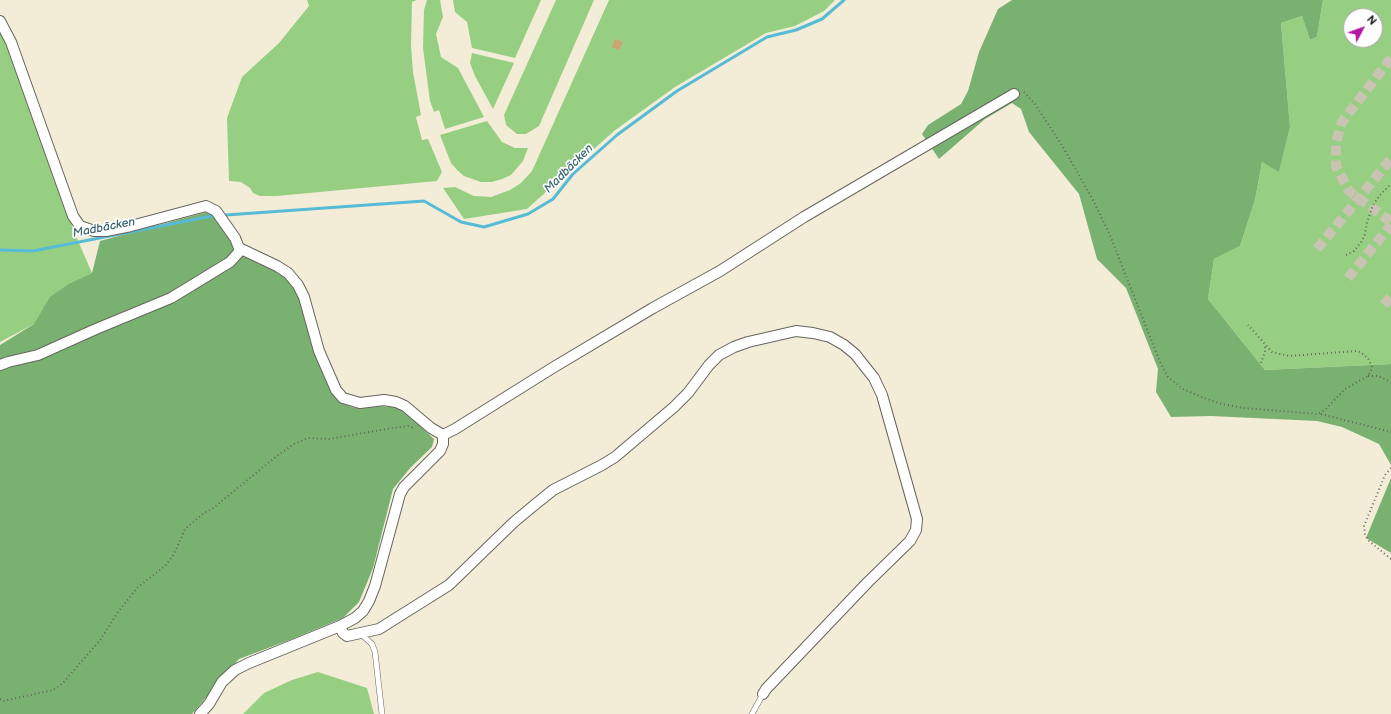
<!DOCTYPE html>
<meta charset="utf-8">
<style>
body{margin:0}
#map{position:relative;width:1391px;height:714px;overflow:hidden;background:#f3edd8;font-family:"Balsamiq Sans",sans-serif}
canvas{display:block}
.north{position:absolute;left:1343px;top:8px;width:40px;height:40px;box-sizing:border-box;background:#fff;border:1px solid #a4a4a4;border-radius:50%;rotate:49deg;font-size:11px;font-weight:700;line-height:16px;text-align:center;color:#1c1c1c}
.north::after{content:'';display:block;margin:auto;width:14px;height:18px;background:#b5179e;clip-path:polygon(50% 0,100% 100%,50% 72%,0 100%)}
</style>
<div id="map">
<canvas width="1391" height="714"></canvas>
<div class="north">N</div>
</div>
<script>
const ctx = document.querySelector('canvas').getContext('2d');
ctx.lineJoin = 'round';
function fill(path, color) { ctx.fillStyle = color; ctx.fill(path, 'evenodd'); }
const toPath = rows => new Path2D(rows.map(r => 'M' + r).join(''));
function stroke(path, color, width, dash) { ctx.strokeStyle = color; ctx.lineWidth = width; ctx.lineCap = dash ? 'butt' : 'round'; ctx.setLineDash(dash || []); ctx.stroke(path); }
function label(font, color, halo, rows, align = 'center') {
  ctx.font = font + ' "Balsamiq Sans",sans-serif'; ctx.lineWidth = 3.5; ctx.setLineDash([]); ctx.textBaseline = 'middle'; ctx.strokeStyle = halo; ctx.fillStyle = color; for (const [text, x, y, turn = 0] of rows) {
    ctx.save(); ctx.translate(x, y); ctx.rotate((+turn || 0) * Math.PI / 180); ctx.textAlign = isNaN(turn) ? turn : align; if (halo) ctx.strokeText(text, 0, 0); ctx.fillText(text, 0, 0); ctx.restore();
  }
}
fill(toPath([
 [307,0,417,0,412,2,411,45,413,72,421,115,416,117,422,140,428,139,442,172,437,181,277,196,260,196,253,193,250,188,241,182,229,181,227,118,242,77,279,43,309,6],
 [427,0,440,0,443,17,436,34,441,57,458,68,484,117,445,129,439,110,434,112,430,101,423,48,424,10],
 [453,0,541,0,515,58,472,48,467,22,455,12],
 [556,0,594,0,539,126,526,134,517,134,506,125,504,115],
 [609,0,835,0,824,11,795,26,766,33,675,87,614,131,527,209,464,219,443,188,455,187,474,196,491,197,510,190,521,183,532,171],
 [1323,0,1391,0,1391,364,1265,370,1208,299,1214,259,1240,246,1255,200,1262,162,1279,171,1290,127,1281,23,1302,16,1310,40,1317,37],
 [1351,16,1375,16,1375,40,1351,40],
 [0,30,7,42,66,204,72,227,92,273,70,283,34,324,0,342],
 [472,53,514,63,493,109,475,76,470,63],
 [487,121,502,142,515,148,528,148,523,161,511,175,502,179,492,182,481,182,464,176,457,170,451,163,440,135],
 [318,672,367,688,374,714,243,714,264,693,292,680]
]), '#97cf82');
fill(toPath([
 [1012,0,1323,0,1317,37,1310,40,1302,16,1281,23,1290,127,1279,172,1262,162,1255,200,1240,246,1214,259,1208,299,1265,370,1391,364,1391,465,1379,444,1342,427,1317,421,1211,416,1171,417,1156,392,1158,369,1126,288,1097,259,1079,194,1029,132,1021,109,1012,103,985,119,939,159,922,134,928,125,961,104,968,91,979,52,998,9],
 [207,212,213,214,226,231,236,250,235,255,245,257,272,268,285,276,299,292,319,362,328,386,341,403,355,408,376,406,396,407,406,413,434,439,432,447,411,467,393,489,373,568,359,602,343,618,292,639,239,659,192,714,0,714,0,345,34,324,50,297,70,283,92,273,100,241],
 [1391,478,1391,553,1366,538]
]), '#79b270');
stroke(toPath([
 [226,215,424,201,461,222,484,227,528,214,553,199,573,174,617,135,677,91,767,37,796,30,822,19,844,0],
 [0,250,33,251,212,216]
]), '#57bbd6', 3);
fill(toPath([
 [615,39,623,42,619,50,612,47]
]), '#cea372');
stroke(toPath([
 [1391,58,1342,122,1336,143,1336,166,1349,191,1391,222],
 [1317,249,1391,159],
 [1348,278,1391,225],
 [1384,305,1391,296]
]), '#c8c3b2', 10, [10, 5]);
const service = toPath([
 [361,634,372,644,375,652,382,714],
 [752,714,763,694]
]);
const minor = toPath([
 [0,21,11,42,73,216,80,226,94,231,106,231,131,226,206,206,216,211,235,238,239,248,239,252,230,262,171,298,96,329,38,355,8,362,0,365],
 [443,435,455,429,554,367,653,308,720,271,804,217,1014,94],
 [340,626,343,633,347,636,379,629,449,585,514,522,532,507,553,490,602,465,615,457,674,407,688,393,709,365,719,355,734,347,748,342,796,331,813,333,830,337,844,345,855,354,874,378,882,395,917,519,916,530,910,541,868,582,766,689,763,694],
 [200,714,209,704,222,682,235,670,249,663,340,626,355,618,363,611,369,601,375,586,400,494,404,487,440,451,443,444,443,435,431,428,405,406,396,402,384,400,360,403,343,398,336,390,319,351,304,297,298,285,288,273,277,266,239,248]
]);
stroke(service, '#67655e', 6);
stroke(minor, '#67655e', 12);
stroke(toPath([
 [1024,92,1035,104,1063,147,1093,200,1109,233,1160,362,1168,377,1183,389,1204,398,1222,404,1244,408,1318,414,1325,410,1345,389,1368,376,1371,370,1372,367,1368,358,1360,352,1356,351,1289,356,1272,352,1248,325],
 [1346,255,1354,251,1362,241,1365,234,1367,222,1373,205,1380,195,1391,184],
 [1261,363,1265,352,1265,345],
 [1368,376,1378,376,1391,382],
 [1321,414,1391,432],
 [1391,468,1385,475,1364,526,1365,535,1369,541,1391,559],
 [0,699,3,701,53,690,63,683,101,639,118,612,137,588,166,565,174,554,185,529,204,513,212,509,278,455,294,444,308,438,329,439,392,428,408,426,414,428]
]), '#67655e', 2, [1, 3]);
stroke(service, '#fff', 5);
stroke(minor, '#fff', 10);
label('italic 12px', '#376470', '#fff', [
 ["Madbäcken",569,169,-45],
 ["Madbäcken",104,228,-11]
]);
</script>
